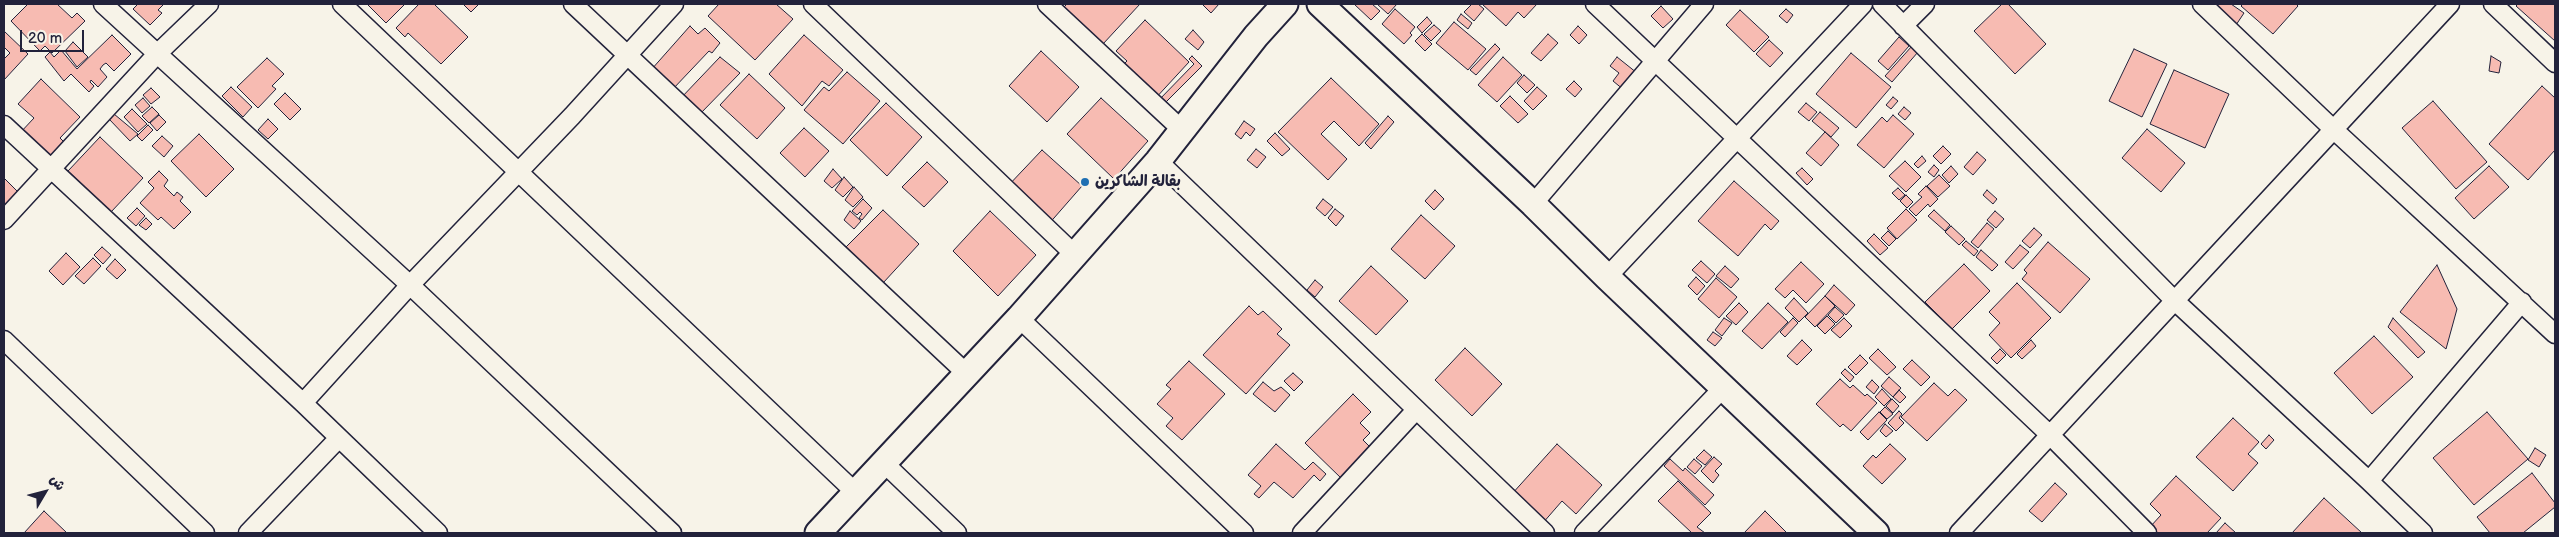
<!DOCTYPE html>
<meta charset="utf-8">
<style>
body{margin:0}
#map{position:relative;width:2559px;height:537px;overflow:hidden;background:#f7f3e8;font-family:"Balsamiq Sans","Playpen Sans Arabic",sans-serif}
canvas{display:block}
.frame{position:absolute;inset:0;border:5px solid #22223b;pointer-events:none}
.north{position:absolute;left:20px;top:467px;width:50px;height:50px;-webkit-text-stroke:4px #f7f3e8;paint-order:stroke;rotate:53deg;font-size:14px;font-weight:700;line-height:20px;text-align:center;color:#22223b}
.north::after{content:'';display:block;margin:auto;width:18px;height:22px;background:#22223b;clip-path:polygon(50% 0,100% 100%,50% 72%,0 100%)}
.scale{position:absolute;left:20px;top:30px;width:64px;height:22px;box-sizing:border-box;border:2px solid #22223b;border-top:0;padding-left:6px;font-size:15px;line-height:18px;white-space:nowrap;color:#22223b;-webkit-text-stroke:4px #f7f3e8;paint-order:stroke}
</style>
<div id="map">
<canvas width="2559" height="537"></canvas>
<div class="frame"></div>
<div class="north">ش</div>
<div class="scale">20 m</div>
</div>
<script>
const ctx = document.querySelector('canvas').getContext('2d');
ctx.lineJoin = 'round';
function fill(path, color) { ctx.fillStyle = color; ctx.fill(path, 'evenodd'); }
const toPath = rows => new Path2D(rows.map(r => 'M' + r).join(''));
function stroke(path, color, width, dash) { ctx.strokeStyle = color; ctx.lineWidth = width; ctx.lineCap = dash ? 'butt' : 'round'; ctx.setLineDash(dash || []); ctx.stroke(path); }
function label(font, color, halo, rows, align = 'center') {
  ctx.font = font + ' "Balsamiq Sans","Playpen Sans Arabic",sans-serif'; ctx.lineWidth = 5; ctx.setLineDash([]); ctx.textBaseline = 'middle'; ctx.strokeStyle = halo; ctx.fillStyle = color; for (const [text, x, y, turn = 0] of rows) {
    ctx.save(); ctx.translate(x, y); ctx.rotate((+turn || 0) * Math.PI / 180); ctx.textAlign = isNaN(turn) ? turn : align; if (halo) ctx.strokeText(text, 0, 0); ctx.fillText(text, 0, 0); ctx.restore();
  }
}
const building = toPath([
 [28,4,57,4,72,18,77,13,85,21,52,53,45,46,40,51,11,21,28,4],
 [138,4,164,4,158,10,162,13,150,25,133,9,138,4],
 [367,4,405,4,386,23,367,4],
 [419,4,434,4,468,37,441,64,408,33,405,37,396,28,419,4],
 [463,4,479,4,471,12,463,4],
 [719,4,776,4,793,19,755,60,708,16,719,4],
 [1067,4,1140,4,1103,44,1063,8,1067,4],
 [1202,4,1219,4,1211,13,1202,4],
 [1354,4,1372,4,1380,11,1371,20,1354,4],
 [1377,4,1397,4,1388,14,1377,4],
 [1472,4,1478,4,1484,9,1474,21,1464,12,1472,4],
 [1482,4,1537,4,1524,18,1518,12,1506,26,1482,4],
 [2002,4,2008,4,2046,44,2015,74,1974,31,2002,4],
 [2208,4,2231,4,2244,13,2236,25,2208,4],
 [2243,4,2296,4,2298,6,2273,34,2241,6,2243,4],
 [2518,4,2555,4,2555,41,2516,6,2518,4],
 [1661,6,1673,19,1663,28,1651,16,1661,6],
 [1395,9,1415,27,1410,33,1412,35,1404,44,1382,24,1395,9],
 [1786,9,1793,15,1787,23,1779,16,1786,9],
 [1740,10,1769,37,1754,52,1726,25,1740,10],
 [1461,14,1472,23,1468,29,1457,20,1461,14],
 [1427,17,1432,23,1422,33,1417,27,1427,17],
 [1145,20,1189,62,1153,101,1122,66,1127,61,1116,51,1145,20],
 [1454,22,1486,49,1468,70,1436,43,1454,22],
 [1434,25,1441,31,1431,41,1424,34,1434,25],
 [690,26,698,34,705,28,720,43,712,53,709,51,672,90,651,70,690,26],
 [1578,26,1587,35,1579,44,1570,35,1578,26],
 [1193,30,1204,42,1198,50,1185,39,1193,30],
 [4,31,28,54,4,80,4,59,10,53,4,47,4,31],
 [1422,34,1432,44,1425,51,1415,41,1422,34],
 [1548,34,1558,43,1541,61,1531,53,1548,34],
 [112,35,131,54,114,71,106,63,103,65,100,69,107,77,98,87,91,80,90,82,94,86,89,92,71,74,64,81,45,57,50,52,54,57,61,50,77,69,112,35],
 [804,35,843,70,829,86,822,81,802,106,769,74,804,35],
 [1899,37,1909,46,1888,70,1878,61,1899,37],
 [1769,40,1783,53,1770,67,1756,54,1769,40],
 [73,42,88,57,77,67,65,51,73,42],
 [1495,44,1500,49,1476,75,1470,70,1495,44],
 [1912,46,1918,52,1892,82,1885,76,1912,46],
 [2134,49,2167,64,2142,117,2109,101,2134,49],
 [1041,51,1079,87,1047,122,1009,86,1041,51],
 [1851,53,1891,87,1856,128,1816,94,1851,53],
 [1192,56,1202,66,1161,107,1156,103,1194,64,1189,59,1192,56],
 [2491,56,2501,62,2499,73,2489,71,2491,56],
 [720,57,740,73,699,115,680,99,720,57],
 [1503,57,1522,75,1497,102,1478,85,1503,57],
 [1617,57,1637,73,1624,90,1613,81,1619,73,1610,66,1617,57],
 [267,58,284,74,272,86,276,89,258,108,237,87,267,58],
 [2174,70,2229,94,2205,148,2150,124,2174,70],
 [847,72,880,101,843,144,804,110,824,87,829,91,847,72],
 [749,74,785,108,757,139,720,105,749,74],
 [1524,75,1535,85,1527,93,1517,83,1524,75],
 [1331,78,1379,124,1359,146,1334,121,1321,134,1347,159,1328,180,1278,132,1331,78],
 [41,79,80,117,60,138,64,142,47,161,19,134,34,118,18,104,41,79],
 [1574,81,1582,89,1575,97,1566,89,1574,81],
 [2542,86,2555,98,2555,150,2528,180,2489,144,2542,86],
 [231,87,252,107,243,117,222,96,231,87],
 [1537,87,1547,96,1533,110,1524,101,1537,87],
 [151,88,160,97,151,104,143,95,151,88],
 [285,93,301,109,290,120,274,104,285,93],
 [1510,96,1528,114,1518,123,1500,106,1510,96],
 [1893,97,1898,101,1891,109,1886,105,1893,97],
 [143,98,150,106,142,113,135,105,143,98],
 [1101,98,1148,141,1114,179,1067,134,1101,98],
 [2433,101,2487,162,2456,189,2402,128,2433,101],
 [886,103,922,137,887,176,850,140,886,103],
 [1806,103,1817,112,1809,121,1798,112,1806,103],
 [152,107,159,114,149,123,142,116,152,107],
 [1904,107,1911,113,1905,120,1898,114,1904,107],
 [132,109,147,124,138,132,124,117,132,109],
 [1820,112,1839,128,1831,137,1812,121,1820,112],
 [114,114,138,134,130,141,109,119,114,114],
 [159,115,166,122,157,131,150,123,159,115],
 [1893,115,1914,134,1884,168,1857,145,1882,117,1887,122,1893,115],
 [1388,116,1394,122,1371,149,1365,143,1388,116],
 [268,119,278,129,268,139,258,130,268,119],
 [1244,121,1255,129,1250,136,1246,132,1241,139,1235,134,1244,121],
 [148,125,153,130,142,141,137,136,148,125],
 [804,128,829,151,805,177,780,153,804,128],
 [2147,129,2185,163,2161,192,2122,158,2147,129],
 [1825,132,1839,145,1821,166,1806,153,1825,132],
 [1275,133,1290,149,1282,156,1267,141,1275,133],
 [199,134,234,169,206,197,171,161,199,134],
 [162,136,173,146,164,157,152,146,162,136],
 [100,137,143,178,111,212,68,171,100,137],
 [1943,146,1951,154,1941,164,1933,156,1943,146],
 [1256,149,1266,157,1257,168,1247,160,1256,149],
 [1042,150,1082,186,1047,226,1006,188,1042,150],
 [1977,152,1986,160,1973,175,1964,167,1977,152],
 [1922,156,1926,161,1918,168,1914,164,1922,156],
 [1905,161,1921,177,1906,192,1889,176,1905,161],
 [927,162,948,182,924,207,902,187,927,162],
 [1934,165,1939,170,1934,177,1928,172,1934,165],
 [1951,166,1958,174,1949,183,1942,175,1951,166],
 [2489,166,2509,187,2474,219,2455,198,2489,166],
 [1802,168,1813,179,1807,185,1796,173,1802,168],
 [833,169,842,179,832,188,824,181,833,169],
 [159,171,168,180,164,186,174,196,177,192,183,197,180,201,191,212,174,229,161,217,158,220,140,203,154,188,148,182,159,171],
 [1939,175,1950,186,1938,197,1927,186,1939,175],
 [844,177,853,187,843,197,835,190,844,177],
 [4,178,20,194,4,213,4,178],
 [1734,181,1779,221,1771,230,1765,224,1738,256,1698,221,1734,181],
 [1926,186,1938,199,1930,207,1928,204,1916,216,1909,209,1922,197,1918,194,1926,186],
 [854,187,863,197,853,207,845,200,854,187],
 [1898,188,1905,195,1899,200,1892,193,1898,188],
 [1435,190,1444,199,1434,210,1425,201,1435,190],
 [1987,190,1997,199,1993,204,1983,195,1987,190],
 [1906,195,1913,202,1907,208,1900,201,1906,195],
 [863,199,872,208,862,220,859,218,862,214,860,212,857,215,852,211,863,199],
 [1323,199,1333,207,1325,216,1316,208,1323,199],
 [137,208,145,216,136,226,127,218,137,208],
 [1335,209,1344,216,1336,226,1328,218,1335,209],
 [1906,209,1917,220,1897,239,1887,228,1906,209],
 [883,210,919,244,883,283,846,247,883,210],
 [1934,210,1950,225,1945,231,1928,216,1934,210],
 [850,211,861,221,854,229,844,220,850,211],
 [990,211,1036,255,998,296,953,251,990,211],
 [1995,211,2004,219,1996,228,1987,220,1995,211],
 [1421,215,1455,246,1425,279,1391,249,1421,215],
 [146,218,152,224,146,230,139,225,146,218],
 [1987,223,1994,229,1978,248,1971,242,1987,223],
 [1951,226,1965,239,1959,245,1945,232,1951,226],
 [2034,228,2042,235,2030,248,2022,241,2034,228],
 [1888,231,1896,239,1889,246,1881,238,1888,231],
 [1874,234,1888,248,1880,255,1867,241,1874,234],
 [1966,241,1978,251,1974,256,1962,245,1966,241],
 [2048,242,2090,279,2060,313,2022,279,2027,273,2024,270,2048,242],
 [2020,245,2029,252,2013,269,2005,262,2020,245],
 [102,247,111,255,103,264,94,255,102,247],
 [1981,250,1998,265,1992,271,1976,257,1981,250],
 [66,253,80,267,63,285,49,271,66,253],
 [93,258,101,266,84,284,75,276,93,258],
 [115,259,126,270,117,279,106,269,115,259],
 [1701,261,1715,274,1707,283,1692,270,1701,261],
 [1801,262,1824,284,1806,303,1793,290,1785,298,1775,289,1801,262],
 [1964,264,1990,291,1952,329,1925,302,1964,264],
 [2437,265,2457,309,2446,349,2400,312,2437,265],
 [1371,266,1408,301,1376,335,1339,301,1371,266],
 [1725,266,1739,279,1731,288,1716,276,1725,266],
 [1696,277,1705,286,1697,295,1688,286,1696,277],
 [1716,278,1737,297,1719,318,1698,299,1716,278],
 [1315,280,1323,287,1315,297,1307,290,1315,280],
 [2017,283,2051,318,2011,358,1989,335,2000,323,1989,312,2017,283],
 [1834,285,1855,305,1846,315,1825,296,1834,285],
 [1825,296,1835,306,1815,327,1805,317,1825,296],
 [1794,298,1808,313,1799,322,1785,308,1794,298],
 [1739,303,1748,312,1736,325,1726,316,1739,303],
 [1768,303,1788,322,1762,349,1742,331,1768,303],
 [1249,306,1258,315,1263,311,1282,329,1277,334,1290,345,1246,394,1203,355,1249,306],
 [1835,307,1844,315,1836,323,1828,315,1835,307],
 [1827,316,1835,324,1825,334,1817,326,1827,316],
 [1724,318,1732,323,1722,336,1715,330,1724,318],
 [1793,318,1798,323,1785,337,1780,332,1793,318],
 [1844,318,1852,326,1840,338,1831,330,1844,318],
 [2393,318,2425,352,2418,358,2388,327,2393,318],
 [1713,332,1722,338,1715,346,1707,340,1713,332],
 [2374,336,2413,377,2372,414,2334,373,2374,336],
 [1802,340,1812,350,1797,365,1787,356,1802,340],
 [2031,340,2036,346,2022,359,2017,354,2031,340],
 [1465,348,1502,384,1472,416,1435,380,1465,348],
 [1878,349,1896,367,1887,375,1869,358,1878,349],
 [2000,349,2006,355,1997,364,1991,358,2000,349],
 [1860,355,1868,363,1856,375,1848,367,1860,355],
 [1912,360,1930,377,1921,386,1903,369,1912,360],
 [1189,361,1225,394,1182,440,1166,426,1173,418,1157,404,1171,389,1166,385,1189,361],
 [1845,369,1854,377,1850,382,1841,373,1845,369],
 [1293,373,1303,382,1294,391,1284,381,1293,373],
 [1889,377,1901,388,1893,397,1881,386,1889,377],
 [1840,379,1850,388,1853,385,1865,396,1867,394,1877,403,1851,431,1843,424,1840,427,1816,404,1840,379],
 [1872,380,1879,387,1874,394,1866,387,1872,380],
 [1263,382,1274,391,1281,387,1290,395,1275,412,1253,394,1263,382],
 [1934,383,1948,396,1955,389,1967,400,1927,441,1901,417,1934,383],
 [1882,389,1891,399,1884,406,1875,397,1882,389],
 [1899,390,1906,397,1900,403,1893,397,1899,390],
 [1353,394,1371,412,1360,423,1370,433,1363,440,1371,448,1342,479,1305,443,1353,394],
 [1892,399,1899,406,1893,413,1886,406,1892,399],
 [1885,407,1893,414,1887,419,1880,412,1885,407],
 [1899,411,1902,414,1899,418,1904,423,1896,431,1888,423,1899,411],
 [1879,412,1887,420,1868,440,1860,432,1879,412],
 [2487,412,2528,459,2474,505,2433,458,2487,412],
 [2233,418,2259,442,2248,454,2258,463,2233,491,2196,457,2233,418],
 [1885,424,1893,431,1886,437,1880,431,1885,424],
 [2269,435,2274,440,2266,449,2261,444,2269,435],
 [1276,444,1305,470,1313,462,1326,474,1320,481,1314,475,1293,498,1274,482,1259,498,1254,494,1261,486,1248,475,1276,444],
 [1557,444,1602,485,1576,514,1562,501,1542,524,1511,495,1557,444],
 [1890,444,1906,459,1882,484,1863,466,1873,455,1876,458,1890,444],
 [2535,448,2546,455,2539,467,2528,460,2535,448],
 [1704,450,1712,457,1705,465,1696,458,1704,450],
 [1714,457,1722,464,1715,471,1719,475,1713,483,1701,471,1714,457],
 [1670,459,1683,471,1685,468,1714,495,1705,505,1664,466,1670,459],
 [1694,459,1702,466,1695,474,1687,467,1694,459],
 [2532,473,2555,503,2555,507,2523,533,2490,533,2477,517,2532,473],
 [2176,476,2221,518,2207,533,2157,533,2150,527,2161,515,2150,504,2176,476],
 [1678,481,1711,513,1697,527,1705,533,1692,533,1658,501,1678,481],
 [2055,483,2067,494,2042,522,2029,511,2055,483],
 [2324,498,2362,533,2292,533,2324,498],
 [44,511,67,533,24,533,44,511],
 [1765,511,1787,533,1744,533,1765,511],
 [2225,523,2236,533,2216,533,2225,523]
]);
fill(building, '#f7bbb2');
stroke(building, '#22223b', 1);
const street = toPath([
 [103,4,410,285,672,533],
 [342,4,856,493],
 [573,4,967,374],
 [813,4,1074,254],
 [1047,4,1181,129],
 [1595,4,2050,435,2147,533],
 [1882,4,2174,300,2369,481,2423,533],
 [2202,4,2332,128,2555,334],
 [2493,4,2555,63],
 [1903,26,1925,4],
 [4,125,303,403,438,533],
 [1158,161,1545,533],
 [1533,204,1704,4],
 [4,220,157,54,209,4],
 [1607,277,1863,4],
 [1019,318,1244,533],
 [4,340,205,533],
 [303,403,410,285,572,116,674,4],
 [884,463,957,533],
 [2369,481,2522,302],
 [248,533,339,438],
 [1302,533,1416,410],
 [1584,533,1723,388],
 [1959,533,2450,4]
]);
const secondary = toPath([
 [1320,4,1533,204,1607,277,1876,533],
 [818,533,1019,318,1158,161,1256,36,1285,4]
]);
stroke(street, '#22223b', 21);
stroke(secondary, '#22223b', 29);
stroke(street, '#f7f3e8', 18);
stroke(secondary, '#f7f3e8', 25);
for (const [x, y, r, color] of [
 [1085,182,5,"#1f6fb2"]
]) { const dot = new Path2D(); dot.arc(x, y, r, 0, 2 * Math.PI); ctx.fillStyle = color; ctx.fill(dot); stroke(dot, '#f7f3e8', 2); }
label('bold 15px', '#22223b', '#f7f3e8', [
 ["بقالة الشاكرين",1095,182]
], 'left');
</script>
